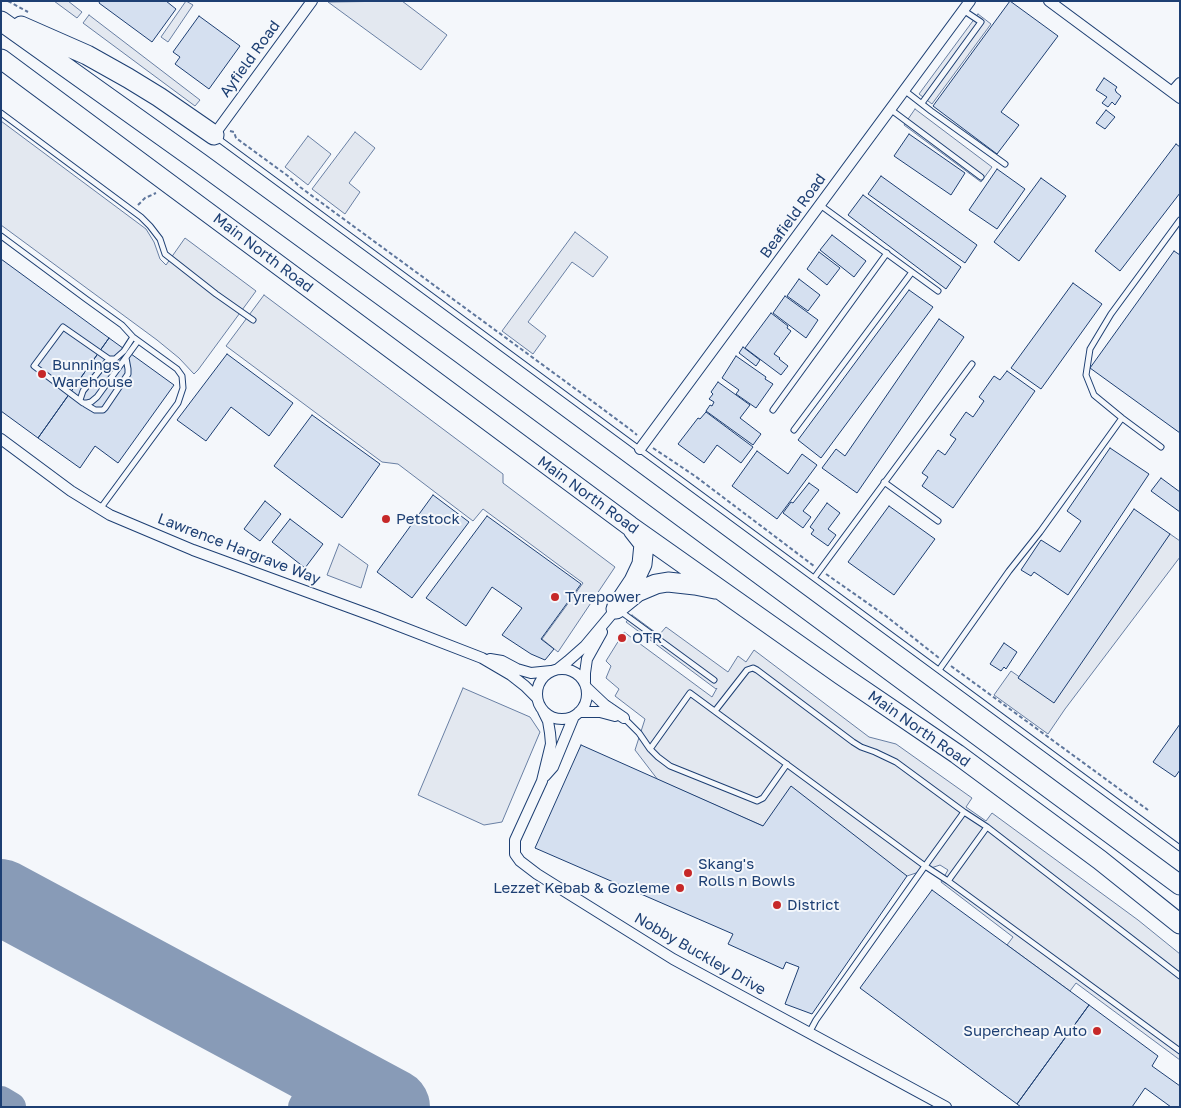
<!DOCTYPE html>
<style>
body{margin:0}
#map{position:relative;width:1181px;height:1108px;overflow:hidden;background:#f4f7fb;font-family:"Golos Text",sans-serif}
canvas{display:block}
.frame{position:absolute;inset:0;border:2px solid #1d3f73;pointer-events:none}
</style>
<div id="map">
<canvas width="1181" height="1108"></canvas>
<div class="frame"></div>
</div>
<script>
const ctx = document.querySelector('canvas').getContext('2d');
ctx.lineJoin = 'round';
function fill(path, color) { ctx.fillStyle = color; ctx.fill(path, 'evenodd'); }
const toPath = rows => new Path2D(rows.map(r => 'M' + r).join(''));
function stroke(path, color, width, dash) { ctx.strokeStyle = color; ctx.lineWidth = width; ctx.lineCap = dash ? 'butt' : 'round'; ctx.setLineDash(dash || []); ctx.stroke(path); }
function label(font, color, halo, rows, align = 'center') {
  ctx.font = font + ' "Golos Text",sans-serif'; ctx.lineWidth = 4; ctx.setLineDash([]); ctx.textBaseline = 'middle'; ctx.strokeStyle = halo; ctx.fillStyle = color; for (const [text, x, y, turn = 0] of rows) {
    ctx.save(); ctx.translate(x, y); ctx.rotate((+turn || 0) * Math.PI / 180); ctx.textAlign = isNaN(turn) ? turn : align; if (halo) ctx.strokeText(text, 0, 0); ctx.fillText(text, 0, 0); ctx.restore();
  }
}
const parking = toPath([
 [54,1,68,1,82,12,77,18,54,1],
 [186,1,193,5,168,42,161,37,186,1],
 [402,1,447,35,421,70,328,2,402,1],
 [978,14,991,24,932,104,919,94,978,14],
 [89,15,200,100,195,106,83,23,89,15],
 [915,109,992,167,981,182,904,125,915,109],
 [1,121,146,229,154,242,160,259,166,265,185,238,256,291,198,370,194,374,179,358,157,340,1,225,1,121],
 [355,132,375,148,349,183,360,192,345,214,312,189,355,132],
 [308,136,331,154,308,185,285,167,308,136],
 [575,232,608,257,593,277,572,262,528,322,546,336,533,354,502,331,575,232],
 [264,295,503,474,503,483,615,567,558,652,542,639,583,583,483,509,473,521,398,464,382,462,226,346,264,295],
 [1170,534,1180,541,1180,557,1065,709,1048,734,994,695,1011,671,1048,697,1170,534],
 [339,544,368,565,361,588,327,575,339,544],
 [632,615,659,635,666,627,728,672,738,656,746,662,754,650,869,737,896,744,972,798,966,807,986,821,992,813,1138,920,1180,954,1180,1060,1076,983,1070,991,1007,945,1013,937,941,882,948,870,940,865,907,876,763,826,658,780,635,750,645,719,615,696,619,689,606,678,611,666,606,661,624,632,712,697,717,688,716,689,626,622,632,615],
 [463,688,530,717,540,732,502,822,484,825,418,795,463,688]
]);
fill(parking, '#e3e8f0');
stroke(parking, '#687fa3', 1);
stroke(toPath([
 [1,1101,11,1107],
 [303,1107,323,1070]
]), '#889bb7', 30);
stroke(toPath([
 [1,897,392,1107]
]), '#889bb7', 76);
const building = toPath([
 [100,1,166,1,176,9,152,42,99,3,100,1],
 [1010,1,1058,36,1001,112,1019,125,997,154,933,106,1010,1],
 [199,16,240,46,209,89,175,64,180,57,173,52,199,16],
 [1104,78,1117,87,1115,90,1116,91,1116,92,1121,96,1115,105,1112,102,1108,107,1102,103,1107,97,1096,90,1104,78],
 [1106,110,1115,117,1105,129,1096,123,1106,110],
 [909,134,965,173,951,195,894,156,909,134],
 [1176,144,1180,147,1180,193,1120,271,1095,251,1176,144],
 [997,169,1025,189,997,229,969,210,997,169],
 [881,176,977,245,965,263,868,194,881,176],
 [1041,178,1066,196,1019,261,994,242,1041,178],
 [863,195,961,267,946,289,848,215,863,195],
 [832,235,866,261,854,277,820,250,832,235],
 [1174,251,1180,255,1180,433,1090,368,1174,251],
 [819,252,840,268,827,285,807,269,819,252],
 [1,259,109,338,38,438,1,411,1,259],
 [799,279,820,295,808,311,787,296,799,279],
 [1073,283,1102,304,1041,389,1011,368,1073,283],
 [909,290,933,307,821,458,798,440,909,290],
 [785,296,818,320,806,338,773,313,785,296],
 [771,313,788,326,787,328,791,331,774,354,780,358,779,359,788,366,781,375,745,348,771,313],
 [939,319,964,337,857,493,822,468,836,449,845,456,939,319],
 [109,338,174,385,118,463,95,446,80,468,38,438,109,338],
 [743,347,760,360,756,366,739,353,743,347],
 [227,354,293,403,269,436,231,407,206,441,177,420,227,354],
 [736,356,766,377,765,379,773,384,756,408,736,394,739,390,722,378,736,356],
 [1007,371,1035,391,953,508,922,486,928,477,922,473,938,450,945,455,956,439,950,435,966,412,973,417,984,401,979,397,994,376,1000,380,1007,371],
 [718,382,750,405,740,418,761,434,753,445,706,411,710,405,712,406,714,402,709,399,713,394,711,392,718,382],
 [706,412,753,447,741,463,717,445,704,463,678,444,698,418,700,419,706,412],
 [312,415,380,464,342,518,274,466,312,415],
 [1110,448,1149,474,1068,595,1034,572,1031,576,1021,570,1041,540,1060,552,1081,521,1067,511,1110,448],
 [757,451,788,474,802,454,817,465,777,519,732,486,757,451],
 [1161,478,1180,492,1180,512,1151,491,1161,478],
 [809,483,819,490,803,511,811,517,803,528,783,513,791,502,793,503,809,483],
 [433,495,469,522,412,598,377,572,433,495],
 [265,501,281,514,260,541,244,529,265,501],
 [827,503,840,513,828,529,836,535,828,546,811,534,814,530,810,527,827,503],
 [889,506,935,539,894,595,848,562,889,506],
 [1134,509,1170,534,1054,703,1018,678,1134,509],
 [487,516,581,584,541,639,554,649,545,660,531,654,502,635,522,608,492,587,466,626,426,598,487,516],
 [290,519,323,544,305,568,272,542,290,519],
 [1004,643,1017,652,1006,669,1004,667,1001,671,990,664,1004,643],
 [1180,724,1180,770,1175,777,1153,762,1180,724],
 [581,745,763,826,791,786,907,876,812,1014,785,1004,799,967,786,962,783,969,728,944,733,934,535,848,581,745],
 [932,890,1089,1005,1017,1104,860,988,932,890],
 [1089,1005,1158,1056,1152,1066,1180,1086,1180,1107,1171,1107,1145,1088,1132,1107,1021,1107,1017,1104,1089,1005]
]);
fill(building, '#d5e0f0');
stroke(building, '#1d3f73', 1);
const lane = toPath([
 [904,90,931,111,1005,164],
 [922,103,981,22,963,10],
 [890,109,981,177],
 [1,113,141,217,150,226,160,239,165,254,216,294,253,320],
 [216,137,1180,848],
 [820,205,938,291],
 [1,236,86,299,122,325,133,337,177,369,182,376,183,388,178,403,100,509],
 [133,337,124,351,115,359,109,359,63,327,34,366,83,403,87,403,91,402,97,397,138,341],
 [80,400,83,391,109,359],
 [85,404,95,410,103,410,105,408,128,374,128,369,126,358],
 [773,410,887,253],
 [794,430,912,272],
 [1161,447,1122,418,1094,395,1086,375,1090,349,1111,314,1180,220],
 [884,482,938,521],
 [814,578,972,364],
 [620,611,714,680],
 [939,670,1009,571,1040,532,1122,418],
 [715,711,747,670,753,668,757,670,853,742,861,747,875,752,896,762,964,812],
 [624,718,639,733,650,749,690,693,925,866,816,1020,809,1033],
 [650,749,658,757,670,766,757,801,763,798,787,764],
 [948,881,925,866,964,812,987,827],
 [1180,976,987,827,948,881,1180,1051]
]);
const street = toPath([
 [1049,1,1180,98],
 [1172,92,1180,83],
 [214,135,312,1],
 [1,439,71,491,110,515,193,550,376,617,482,658,511,675,525,686,537,698],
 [640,449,970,1],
 [490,659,502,661,517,669,531,673,551,671],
 '537 694a25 25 0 1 1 50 0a25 25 0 1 1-50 0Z',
 [558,669,568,661,585,646,616,609],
 [585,682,585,673,587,659,602,632],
 [587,688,605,705,624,718],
 [543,711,548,721,550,733,551,744,542,781,515,840,515,854,520,861,537,874,673,959,946,1107],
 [579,712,600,712,615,716],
 [545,776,553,767,574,716]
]);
const highway = toPath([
 [1,21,200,163,459,352,1180,885],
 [21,26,87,55,128,78,159,97,214,135],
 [1,59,630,526,841,675,957,754,1100,860,1180,924],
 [622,599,634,581,642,564,644,544,633,530],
 [616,609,637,592,656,584,668,582,695,585,715,589]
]);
stroke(lane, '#1d3f73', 7);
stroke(street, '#1d3f73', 12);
stroke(highway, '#1d3f73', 21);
stroke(toPath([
 [8,1,28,12],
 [230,131,234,132,236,138,288,176,300,187,592,401,631,430,637,435],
 [138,205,145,198,156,193],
 [653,448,695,476,814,566],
 [826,574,886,616,939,658],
 [951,666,1148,810]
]), '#5e769c', 2, [4, 2.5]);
stroke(lane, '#f4f7fb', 5);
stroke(street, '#f4f7fb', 10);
stroke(highway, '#f4f7fb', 19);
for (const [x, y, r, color] of [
 [42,374,5,"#c62828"],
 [386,519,5,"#c62828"],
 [555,597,5,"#c62828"],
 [622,638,5,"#c62828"],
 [688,873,5,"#c62828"],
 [680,888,5,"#c62828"],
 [777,905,5,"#c62828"],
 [1097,1031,5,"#c62828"]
]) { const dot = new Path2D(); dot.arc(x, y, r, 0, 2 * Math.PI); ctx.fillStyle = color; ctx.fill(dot); stroke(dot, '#f4f7fb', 2); }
label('15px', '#1d3f73', '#f4f7fb', [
 ["Ayfield Road",250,59,-54],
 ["Beafield Road",793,216,-54],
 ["Main North Road",263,253,37],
 ["Main North Road",588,495,36],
 ["Lawrence Hargrave Way",239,549,21],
 ["Main North Road",919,729,35],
 ["Nobby Buckley Drive",700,954,30]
]);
label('15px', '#1d3f73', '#f4f7fb', [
 ["Bunnings",52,365],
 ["Warehouse",52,382],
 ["Petstock",396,519],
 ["Tyrepower",565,597],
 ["OTR",632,638],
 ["Skang's",698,864],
 ["Rolls n Bowls",698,881],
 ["Lezzet Kebab & Gozleme",670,888,"right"],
 ["District",787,905],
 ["Supercheap Auto",1087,1031,"right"]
], 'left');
</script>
